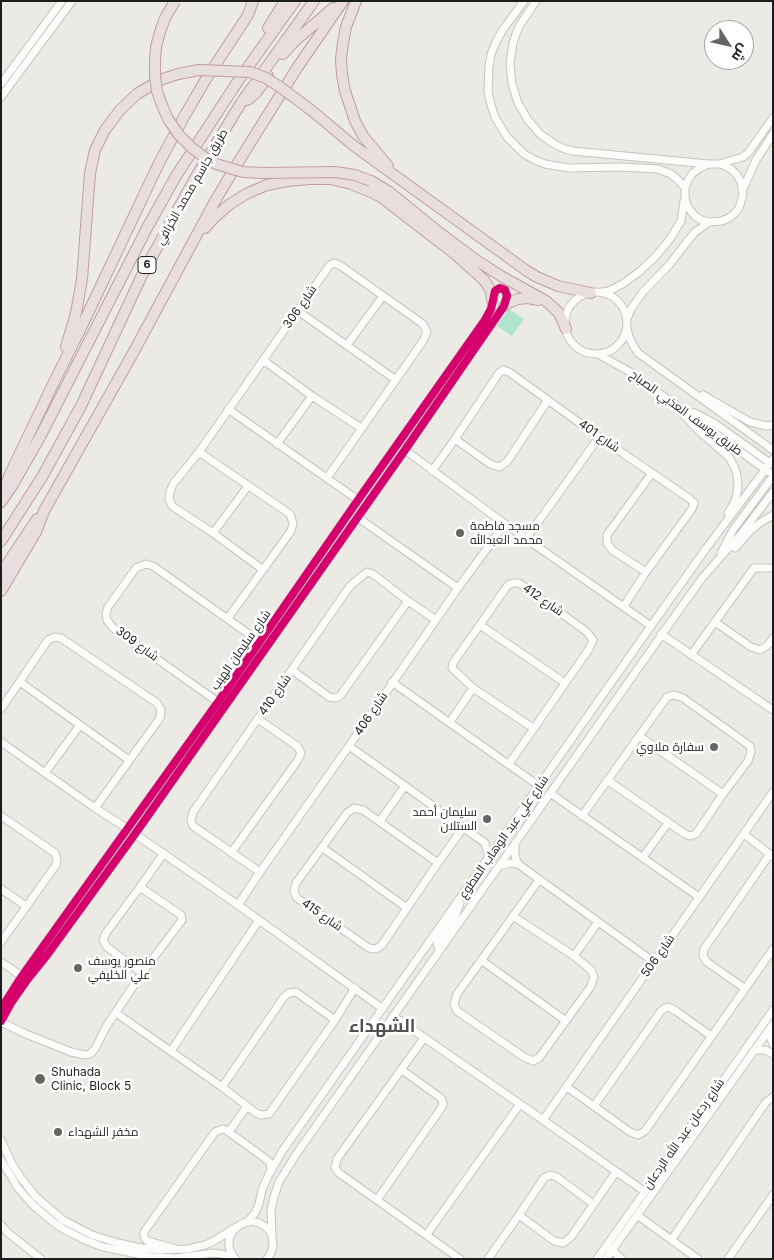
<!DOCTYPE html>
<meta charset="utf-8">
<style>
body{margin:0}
#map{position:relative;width:774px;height:1260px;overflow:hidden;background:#ebeae5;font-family:Inter,Cairo,sans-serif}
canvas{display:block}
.frame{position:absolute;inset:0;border:2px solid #1d1d1d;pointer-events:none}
.north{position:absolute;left:704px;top:20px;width:50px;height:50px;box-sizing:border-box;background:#fff;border:1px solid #a5a5a5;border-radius:50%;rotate:125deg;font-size:14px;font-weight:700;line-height:20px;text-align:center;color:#1d1d1d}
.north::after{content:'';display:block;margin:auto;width:18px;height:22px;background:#656563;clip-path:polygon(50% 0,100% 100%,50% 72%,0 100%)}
</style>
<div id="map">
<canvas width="774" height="1260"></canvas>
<div class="frame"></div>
<div class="north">ش</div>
</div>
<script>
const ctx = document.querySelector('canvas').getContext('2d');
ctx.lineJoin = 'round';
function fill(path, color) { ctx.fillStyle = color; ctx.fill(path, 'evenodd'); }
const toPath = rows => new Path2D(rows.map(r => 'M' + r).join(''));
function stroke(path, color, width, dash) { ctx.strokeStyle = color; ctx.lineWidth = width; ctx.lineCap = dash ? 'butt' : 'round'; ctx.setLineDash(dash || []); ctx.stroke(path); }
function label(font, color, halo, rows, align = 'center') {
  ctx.font = font + ' Inter,Cairo,sans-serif'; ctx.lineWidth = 5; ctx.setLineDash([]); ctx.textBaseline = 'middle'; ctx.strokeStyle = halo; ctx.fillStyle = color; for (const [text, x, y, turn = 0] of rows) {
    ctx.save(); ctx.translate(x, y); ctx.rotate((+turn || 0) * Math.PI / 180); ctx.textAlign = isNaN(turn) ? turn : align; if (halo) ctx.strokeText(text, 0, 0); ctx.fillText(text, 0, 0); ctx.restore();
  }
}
fill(toPath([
 [509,309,524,319,512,336,497,326]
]), '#afe4d1');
const minor = toPath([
 [524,1,502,31,496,42,491,54,489,67,488,92,491,105,495,117,507,137,524,154,535,160,545,164,569,168,620,167,658,169,671,174,678,180,685,188],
 [536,1,520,25,516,34,513,43,510,64,512,84,518,103,528,120,540,134,556,145,565,149,573,151,708,164],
 [1,84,62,1],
 [1,97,72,1],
 [719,164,743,157,748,153,773,118],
 [743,189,756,160,773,134],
 [602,292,609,291,624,283,639,272,656,256,670,239,681,221,684,201],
 '565 323a31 31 0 1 1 62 0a31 31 0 1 1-62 0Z',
 [298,311,396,380],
 [627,319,631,309,643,292,669,265,694,233,709,222,722,221,729,218,735,213,739,208,743,195,741,182,737,175,732,170,726,166,719,164,708,164,700,168,693,173,688,180,685,188,685,196,686,203,690,210,695,216,701,220,709,222],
 [627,328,629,337,633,345,638,353,645,358,773,450],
 [347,345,383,296],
 [598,354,630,372,773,475],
 [263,360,312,396,361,428],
 [703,395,750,422,767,426,773,425],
 [228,409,358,500],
 [686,412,695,413,714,423,770,463,773,463],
 [684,415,698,430,722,451,729,457,734,466,737,475,738,484,737,494,734,503,728,513],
 [455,439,490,464,499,467,507,462,548,400],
 [277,444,312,396],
 [405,450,505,524,651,626],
 [199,452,290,514,293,523,291,531,228,618],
 [432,471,455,439,499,373,503,370,509,372,599,437,690,499,694,503,692,509,646,572,624,606],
 [357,517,458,588],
 [213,533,248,486],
 [526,539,599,437],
 [735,548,751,530,761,522,773,515],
 [721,553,733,530,773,476],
 [262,569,213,533,172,506,169,499,170,492,173,484,199,452,329,266,334,263,341,266,423,324,427,332,423,341,327,478],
 [646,572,612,550,607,543,607,535,652,473],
 [715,622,751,647,760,650,768,645,773,638],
 [480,625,565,683],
 [661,634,773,710],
 [691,655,754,568,773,568],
 [292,670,329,697,336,698,340,696,408,601],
 [20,682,129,760],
 [392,682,539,786],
 [218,702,113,628,107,620,106,613,108,607,136,568,146,564,153,566,260,642],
 [1,709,48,640,55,637,61,638,157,703,161,710,160,718,95,808],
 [450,722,473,688],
 [639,736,723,794],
 [1,742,95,808,128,829],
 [349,746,485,843,489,858],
 [509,764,589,649,593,640,587,632,519,583,513,583,508,585,453,663,452,668,473,688,533,728],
 [45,773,80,725],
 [550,793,699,897],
 [1,816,55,853,57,860,56,865,1,942],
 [582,816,667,697,674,695,683,698,750,746,751,752,748,761,723,794,696,834,690,836,685,834,607,780],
 [380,821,404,787],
 [135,834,238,905,383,1009],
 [744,834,772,856],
 [515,843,515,856,518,864],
 [323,848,407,908],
 [231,853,298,760,301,753,297,746,258,719],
 [643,857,668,823],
 [438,863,363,810,354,808,347,813,296,883,294,891,297,898,369,948,376,949,382,945,407,908,438,863,463,828],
 [499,866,510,863,518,864,654,962],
 [260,872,193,826,191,821,193,812,350,586,367,572,373,574,408,601,436,620],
 [1,889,26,906],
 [238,905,260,872,349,746,458,588,505,524],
 [513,916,574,956,591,970,594,977,591,986,539,1058,533,1061,524,1057,457,1011,454,1004,457,994,539,880],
 [441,948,438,947,437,943,455,917,460,903],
 [574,956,598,922],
 [481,960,566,1021],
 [1,962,26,979],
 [142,973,107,947,103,940,106,933,140,887,164,853],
 [744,988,707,962,703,956,704,949,770,854],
 [1,1009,22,976,218,702,358,500,485,320,491,309,495,291,500,288,505,290,507,296,504,306,405,450,135,834,47,955,27,980,11,1003,1,1021],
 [116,1013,222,1087,256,1113,261,1115,269,1114,335,1020,355,988],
 [393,1016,543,1120,644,1191],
 [1,1022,26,1034,71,1052,85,1055,90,1054,95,1049,106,1027,142,973,182,920,181,915,140,887],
 [768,1031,769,1035,773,1044],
 [424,1038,337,1159,335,1168,339,1173,460,1259],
 [754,1050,765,1050,773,1054],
 [171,1051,259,920],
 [222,1087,284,997,289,993,296,992,335,1020],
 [567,1087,630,1132,638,1135,645,1131,773,949],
 [594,1106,661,1011,665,1008,668,1007,676,1011,711,1036],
 [543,1120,773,792],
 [229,1132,247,1106],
 [1,1140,12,1164,21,1178,36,1197,63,1220,92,1235,118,1243,136,1247,157,1250,188,1249,205,1245,214,1241,236,1227],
 [1,1160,18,1188,32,1204,53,1222,65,1230,85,1240,103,1247,152,1257,177,1258,213,1253,222,1254,235,1258],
 [377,1200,442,1107,443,1103,441,1098,402,1070],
 [519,1215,554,1241,563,1243,571,1237,616,1172],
 [637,1215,698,1259],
 [246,1222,250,1219,255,1213,259,1204,262,1190,268,1176,283,1150,651,626,705,550,773,459],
 [1,1225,7,1232,41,1259],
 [427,1234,520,1104],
 [272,1236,271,1210,274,1197,279,1182,295,1156,682,606,703,577,741,534,773,492],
 [672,1239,766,1102,773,1097],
 [173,1248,147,1241,144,1237,144,1232,215,1132,223,1129,226,1130,266,1159,270,1163,271,1170],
 [609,1248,622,1259],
 [235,1259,231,1253,229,1246,229,1239,232,1232,241,1224,252,1221,259,1223,264,1226,269,1230,272,1236,273,1247,271,1253,267,1259],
 [488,1259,519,1215,544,1178,550,1175,557,1177,593,1204],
 [597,1259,773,1010],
 [606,1259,773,1024],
 [728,1259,773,1195]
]);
const highway = toPath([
 [356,1,346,27,343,43,341,59,342,75,345,91,355,121,363,136,388,166],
 [268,28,285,1],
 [283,54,295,41,333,8],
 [246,100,249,99,256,93,268,76],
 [311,110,354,146,527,271,537,277,558,286,591,293],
 [371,181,388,191,436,230,476,260,501,276,546,301,559,313,566,329],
 [205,228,215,217,230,204,248,193,267,185,288,181,309,179,330,179,351,184,371,192,381,197,455,254,484,280,491,291,492,300],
 [504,306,508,303,518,299,528,298,538,300],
 [66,347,76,313,82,279,90,173,95,150,105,130,120,110,137,94,160,80,178,74],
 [5,487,10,474,55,380,81,328,159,163,185,115,206,79,248,15,253,1],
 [1,502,12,486,40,437,147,228,176,176,238,81,295,1],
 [1,541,42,477,64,437,81,406,143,273,194,180,241,103,314,1],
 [1,573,37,519],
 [1,591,36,532,44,511,132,355,215,201,239,161,297,68,343,1]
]);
stroke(minor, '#c4c4c1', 9);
stroke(highway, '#c19ca4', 12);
stroke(minor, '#fcfcfb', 7);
stroke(highway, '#e9dede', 10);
const highwayBridge = toPath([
 [175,1,165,18,160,32,156,47,155,61,155,76,157,91,162,105,168,119,179,135,192,148,204,157,216,164,243,172,264,173,335,172,355,175,371,181],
 [178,74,199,70,250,72,266,78,280,87,311,110]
]);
stroke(highwayBridge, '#c19ca4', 12, []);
stroke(highwayBridge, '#e9dede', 10);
stroke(toPath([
 [1,1009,22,976,218,702,358,500,485,320,491,309,495,291,500,288,505,290,507,296,504,306,405,450,135,834,47,955,27,980,11,1003,1,1021]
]), '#d6006c', 8);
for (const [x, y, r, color] of [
 [460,533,5,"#656563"],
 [714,747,5,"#656563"],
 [487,819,5,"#656563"],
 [78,968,5,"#656563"],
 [40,1079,6,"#656563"],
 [58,1132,5,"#656563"]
]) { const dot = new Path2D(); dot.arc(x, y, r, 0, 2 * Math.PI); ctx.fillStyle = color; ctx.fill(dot); stroke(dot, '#fff', 2); }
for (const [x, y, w] of [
 [147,265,18]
]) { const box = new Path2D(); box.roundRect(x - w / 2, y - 8.5, w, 17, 4); ctx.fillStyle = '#fff'; ctx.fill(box); stroke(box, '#1d1d1d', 1); }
label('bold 11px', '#1d1d1d', null, [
 ["6",147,265]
]);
label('12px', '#1d1d1d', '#fff', [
 ["طريق جاسم محمد الخرافي",192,187,-60],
 ["شارع 306",300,307,-55],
 ["طريق يوسف العذبي الصباح",686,413,36],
 ["شارع 401",599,436,35],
 ["شارع 412",543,600,35],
 ["شارع 309",137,644,36],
 ["شارع سليمان الهيب",241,650,-55],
 ["شارع 410",275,695,-55],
 ["شارع 406",371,714,-56],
 ["شارع علي عبد الوهاب المطوع",504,837,-55],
 ["شارع 415",322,915,35],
 ["شارع 506",658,956,-55],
 ["شارع ردعان عبد الله الردعان",684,1134,-55]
]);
label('12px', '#1d1d1d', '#fff', [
 ["مسجد فاطمة",470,526],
 ["محمد العبدالله",470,540],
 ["سفارة ملاوي",704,747,"right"],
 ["سليمان أحمد",477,812,"right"],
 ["الستلان",477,826,"right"],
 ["منصور يوسف",88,961],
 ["علي الخليفي",88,975],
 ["Shuhada",51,1072],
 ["Clinic, Block 5",51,1086],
 ["مخفر الشهداء",68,1132]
], 'left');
label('bold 18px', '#505050', '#fff', [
 ["الشهداء",382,1027]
]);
</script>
